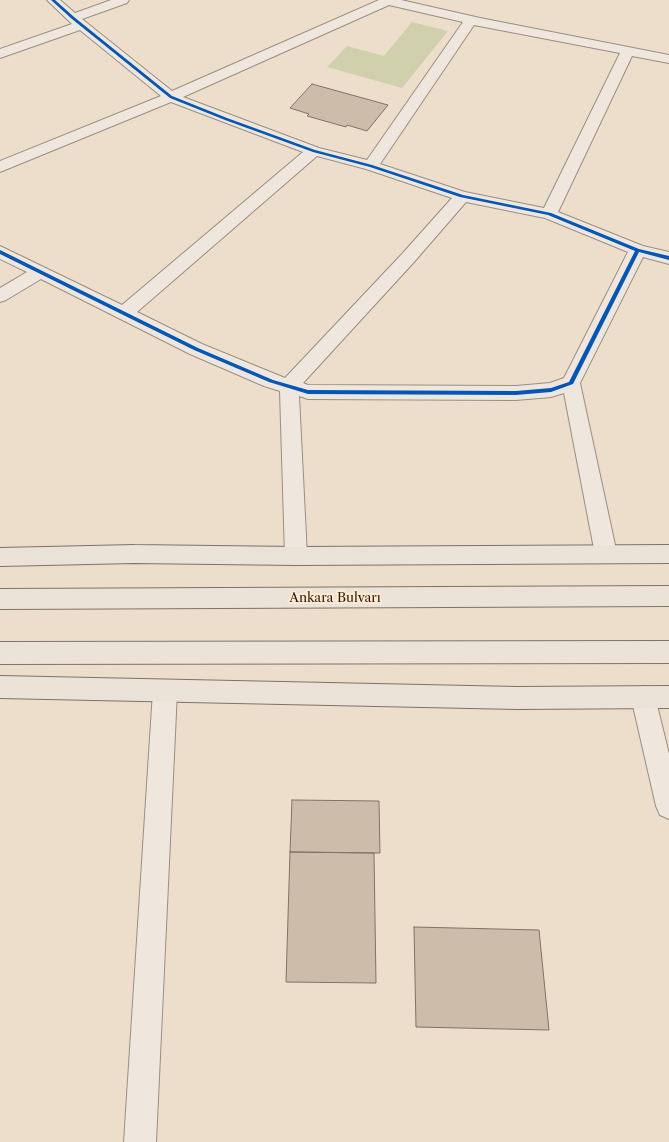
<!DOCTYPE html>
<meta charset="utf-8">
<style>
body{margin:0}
canvas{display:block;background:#ecdeca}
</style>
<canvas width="669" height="1142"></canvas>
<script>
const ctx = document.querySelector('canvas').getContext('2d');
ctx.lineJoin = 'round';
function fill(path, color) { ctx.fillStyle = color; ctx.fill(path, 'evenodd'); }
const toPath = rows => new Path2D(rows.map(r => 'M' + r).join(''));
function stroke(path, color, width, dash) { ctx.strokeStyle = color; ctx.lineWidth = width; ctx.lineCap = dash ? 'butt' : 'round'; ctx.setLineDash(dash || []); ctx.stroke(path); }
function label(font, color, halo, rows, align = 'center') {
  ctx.font = font + ' "Libre Caslon Text",serif'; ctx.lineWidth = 3.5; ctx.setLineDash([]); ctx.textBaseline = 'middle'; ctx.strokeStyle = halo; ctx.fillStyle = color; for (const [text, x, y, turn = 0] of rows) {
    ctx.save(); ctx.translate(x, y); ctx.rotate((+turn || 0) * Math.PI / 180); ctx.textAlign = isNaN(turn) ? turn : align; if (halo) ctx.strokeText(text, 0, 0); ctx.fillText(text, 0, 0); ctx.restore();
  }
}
fill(toPath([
 [412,22,448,31,402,88,327,67,347,46,384,56]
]), '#d0d0ad');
const building = toPath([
 [312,84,388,105,367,131,347,125,346,127,307,116,309,114,290,108,312,84],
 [292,800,379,801,380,853,290,852,292,800],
 [290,852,374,853,376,983,286,982,290,852],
 [414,927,539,930,549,1030,416,1027,414,927]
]);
fill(building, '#cebcab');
stroke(building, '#7f7366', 1);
const minor = toPath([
 [47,0,60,0,75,13,111,0,129,0,127,3,82,19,172,91,379,0,401,0,480,18,669,55,669,63,632,56,558,212,643,246,669,252,669,264,643,257,580,383,617,554,614,561,606,563,598,561,595,554,564,393,551,397,516,400,308,399,299,396,307,556,304,563,296,565,288,563,285,556,280,391,264,386,190,354,41,279,6,300,0,302,0,288,27,272,0,259,0,246,122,305,303,152,171,102,0,172,0,161,161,96,80,30,0,58,0,49,72,24,47,0],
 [389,5,463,22,367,160,319,148,183,97,389,5],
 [474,25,620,53,544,208,465,192,380,164,474,25],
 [317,156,366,169,452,198,402,254,285,378,202,344,137,312,317,156],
 [466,202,545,218,628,252,564,378,550,383,516,386,308,385,303,383,414,262,466,202],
 [165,680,173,683,177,691,156,1142,124,1142,153,691,157,683,165,680],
 [643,686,652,689,655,697,669,754,669,819,660,815,656,806,631,697,634,689,643,686]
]);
const major = toPath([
 [134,545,296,547,669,545,669,563,296,565,134,563,0,566,0,548,134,545],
 [669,586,669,606,0,609,0,589,669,586],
 [669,641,669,663,0,664,0,642,669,641],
 [0,676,517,687,669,686,669,708,517,709,0,698,0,676]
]);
stroke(minor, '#9a8e80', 2);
stroke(major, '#7f7366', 2);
fill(minor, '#efe7dd');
fill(major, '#ebe3d8');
fill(toPath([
 [51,0,55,0,74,17,172,96,227,118,315,150,372,165,463,195,551,213,639,249,669,256,669,260,639,252,573,384,551,392,516,395,308,394,269,382,194,350,0,254,0,250,198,348,273,380,308,390,516,391,551,388,569,382,635,251,548,215,460,197,370,167,313,152,225,120,170,98,72,19,51,0]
]), '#0057b8');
label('13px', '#361905', '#fcecd3', [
 ["Ankara Bulvarı",335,598]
]);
</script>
